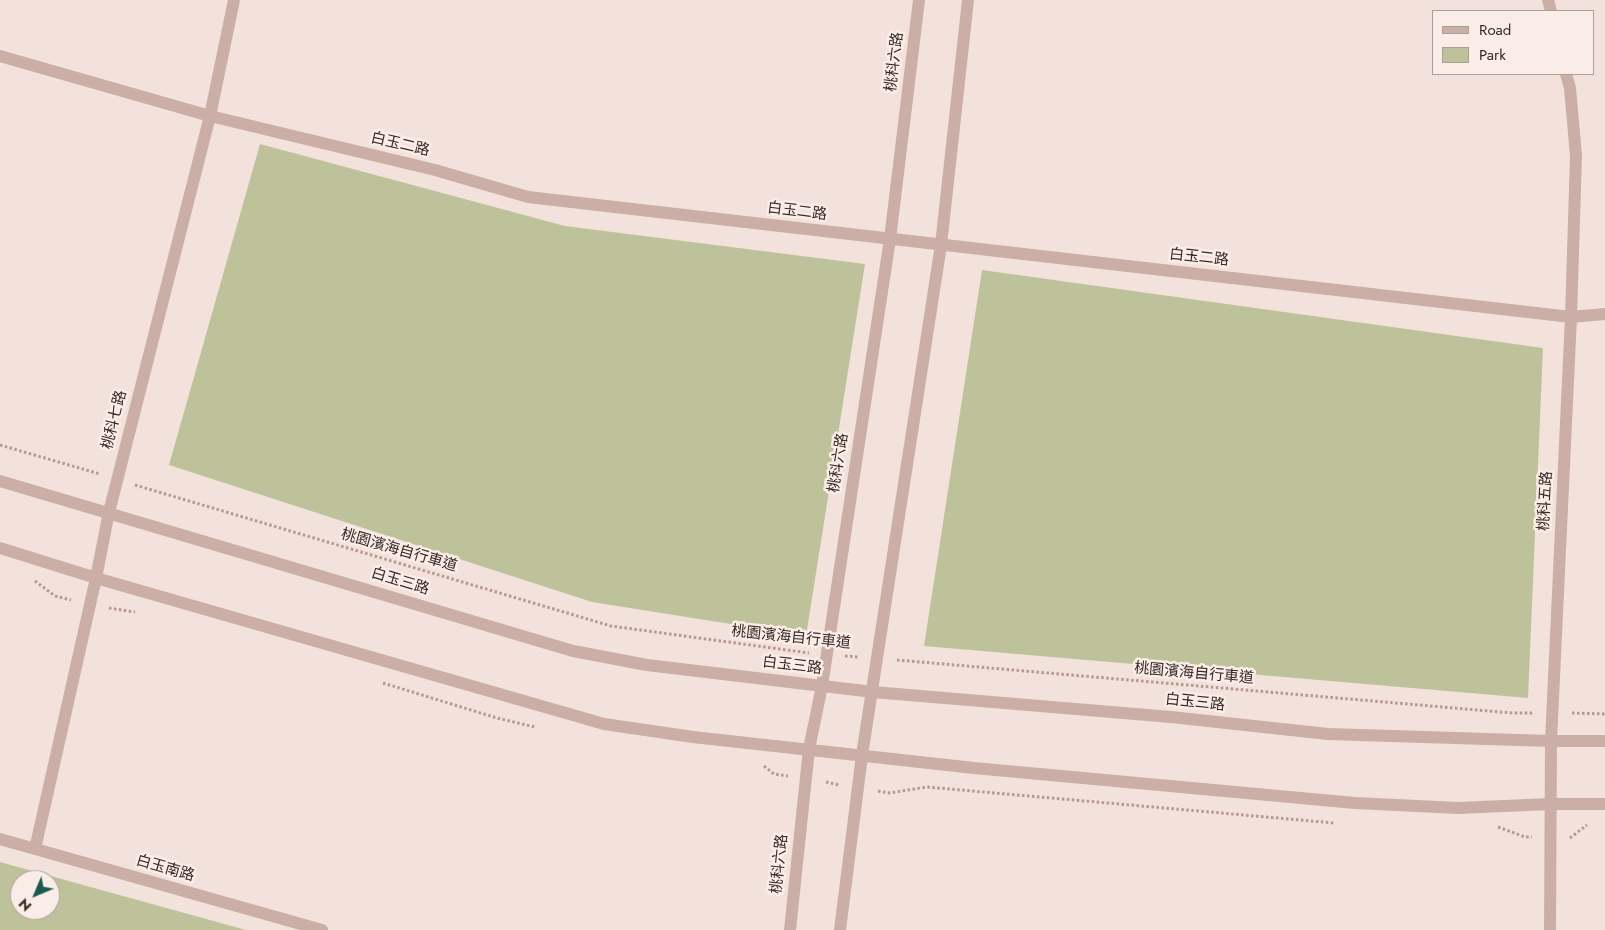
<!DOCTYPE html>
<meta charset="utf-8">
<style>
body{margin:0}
#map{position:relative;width:1605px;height:930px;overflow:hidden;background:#f3e2db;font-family:Jost,sans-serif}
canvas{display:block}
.legend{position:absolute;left:1432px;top:10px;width:162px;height:65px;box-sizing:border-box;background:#faede7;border:1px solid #ac9f9a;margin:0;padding:6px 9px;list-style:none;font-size:15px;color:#372927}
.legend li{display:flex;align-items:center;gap:10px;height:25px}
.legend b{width:25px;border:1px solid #ac9f9a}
.north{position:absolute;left:10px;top:870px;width:50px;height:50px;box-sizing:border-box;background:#faede7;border:1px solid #ac9f9a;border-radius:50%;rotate:225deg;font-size:14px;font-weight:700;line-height:20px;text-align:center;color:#372927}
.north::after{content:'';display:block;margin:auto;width:18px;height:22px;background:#1c5a4f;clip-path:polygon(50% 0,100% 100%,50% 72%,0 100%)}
</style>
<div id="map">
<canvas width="1605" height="930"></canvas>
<ul class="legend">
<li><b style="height:6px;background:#cbaea6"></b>Road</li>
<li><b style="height:14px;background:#bec29a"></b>Park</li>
</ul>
<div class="north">N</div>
</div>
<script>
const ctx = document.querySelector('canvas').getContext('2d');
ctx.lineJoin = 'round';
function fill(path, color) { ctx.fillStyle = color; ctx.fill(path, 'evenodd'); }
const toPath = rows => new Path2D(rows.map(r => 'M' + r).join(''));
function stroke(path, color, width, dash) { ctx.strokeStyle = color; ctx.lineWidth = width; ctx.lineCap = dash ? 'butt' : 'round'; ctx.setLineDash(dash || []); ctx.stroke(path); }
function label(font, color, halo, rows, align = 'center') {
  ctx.font = font + ' Jost,"Noto Sans TC",sans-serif'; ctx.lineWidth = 5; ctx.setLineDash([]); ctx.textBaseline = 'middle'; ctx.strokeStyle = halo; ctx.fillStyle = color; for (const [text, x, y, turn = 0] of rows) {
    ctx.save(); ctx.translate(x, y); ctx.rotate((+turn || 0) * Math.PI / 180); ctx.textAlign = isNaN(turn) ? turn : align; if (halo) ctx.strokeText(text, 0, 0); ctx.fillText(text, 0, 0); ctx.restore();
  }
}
fill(toPath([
 [260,144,565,226,865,264,806,636,592,602,169,465],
 [982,270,1543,348,1528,698,924,646],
 [0,862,246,930,0,930],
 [20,880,50,880,50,910,20,910]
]), '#bec29a');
stroke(toPath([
 [0,445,100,474],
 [135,485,611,626,809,653],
 [35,581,55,596,71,600],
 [109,608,135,612],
 [845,656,859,657],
 [897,660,1512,713,1534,713],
 [383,683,497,718,535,727],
 [1572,713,1605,714],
 [764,766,774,774,788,776],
 [826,782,839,785],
 [878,791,889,793,927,787,1334,823],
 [1498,827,1525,837,1532,837],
 [1570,838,1587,825]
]), '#b79891', 3, [2.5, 2.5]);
stroke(toPath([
 [1548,0,1551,11],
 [0,56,210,116,435,170,528,197,1571,317,1605,314],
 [0,481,573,651,647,665,873,692,1171,717,1328,734,1551,741,1605,741],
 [0,548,96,578,604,724,693,737,974,768,1355,803,1458,808,1550,804,1605,804],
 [0,839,322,930],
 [35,849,96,578,109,512,210,116,234,0],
 [790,930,809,749,822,686,890,239,919,0],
 [840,930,862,755,941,245,968,0],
 [1550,930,1551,741,1571,317,1576,156,1570,88,1566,74]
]), '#cbaea6', 12);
label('15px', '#372927', '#faede7', [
 ["桃科六路",895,62,-83],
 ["白玉二路",400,145,13],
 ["白玉二路",797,212,7],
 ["白玉二路",1199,258,6],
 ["桃科七路",115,420,-76],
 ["桃科六路",839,463,-81],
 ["桃科五路",1546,501,-87],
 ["桃園濱海自行車道",399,551,16],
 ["白玉三路",400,582,17],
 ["桃園濱海自行車道",791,638,6],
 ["白玉三路",792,666,7],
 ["桃園濱海自行車道",1194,674,5],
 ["白玉三路",1195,703,6],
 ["桃科六路",780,864,-84],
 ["白玉南路",165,869,16]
]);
</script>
